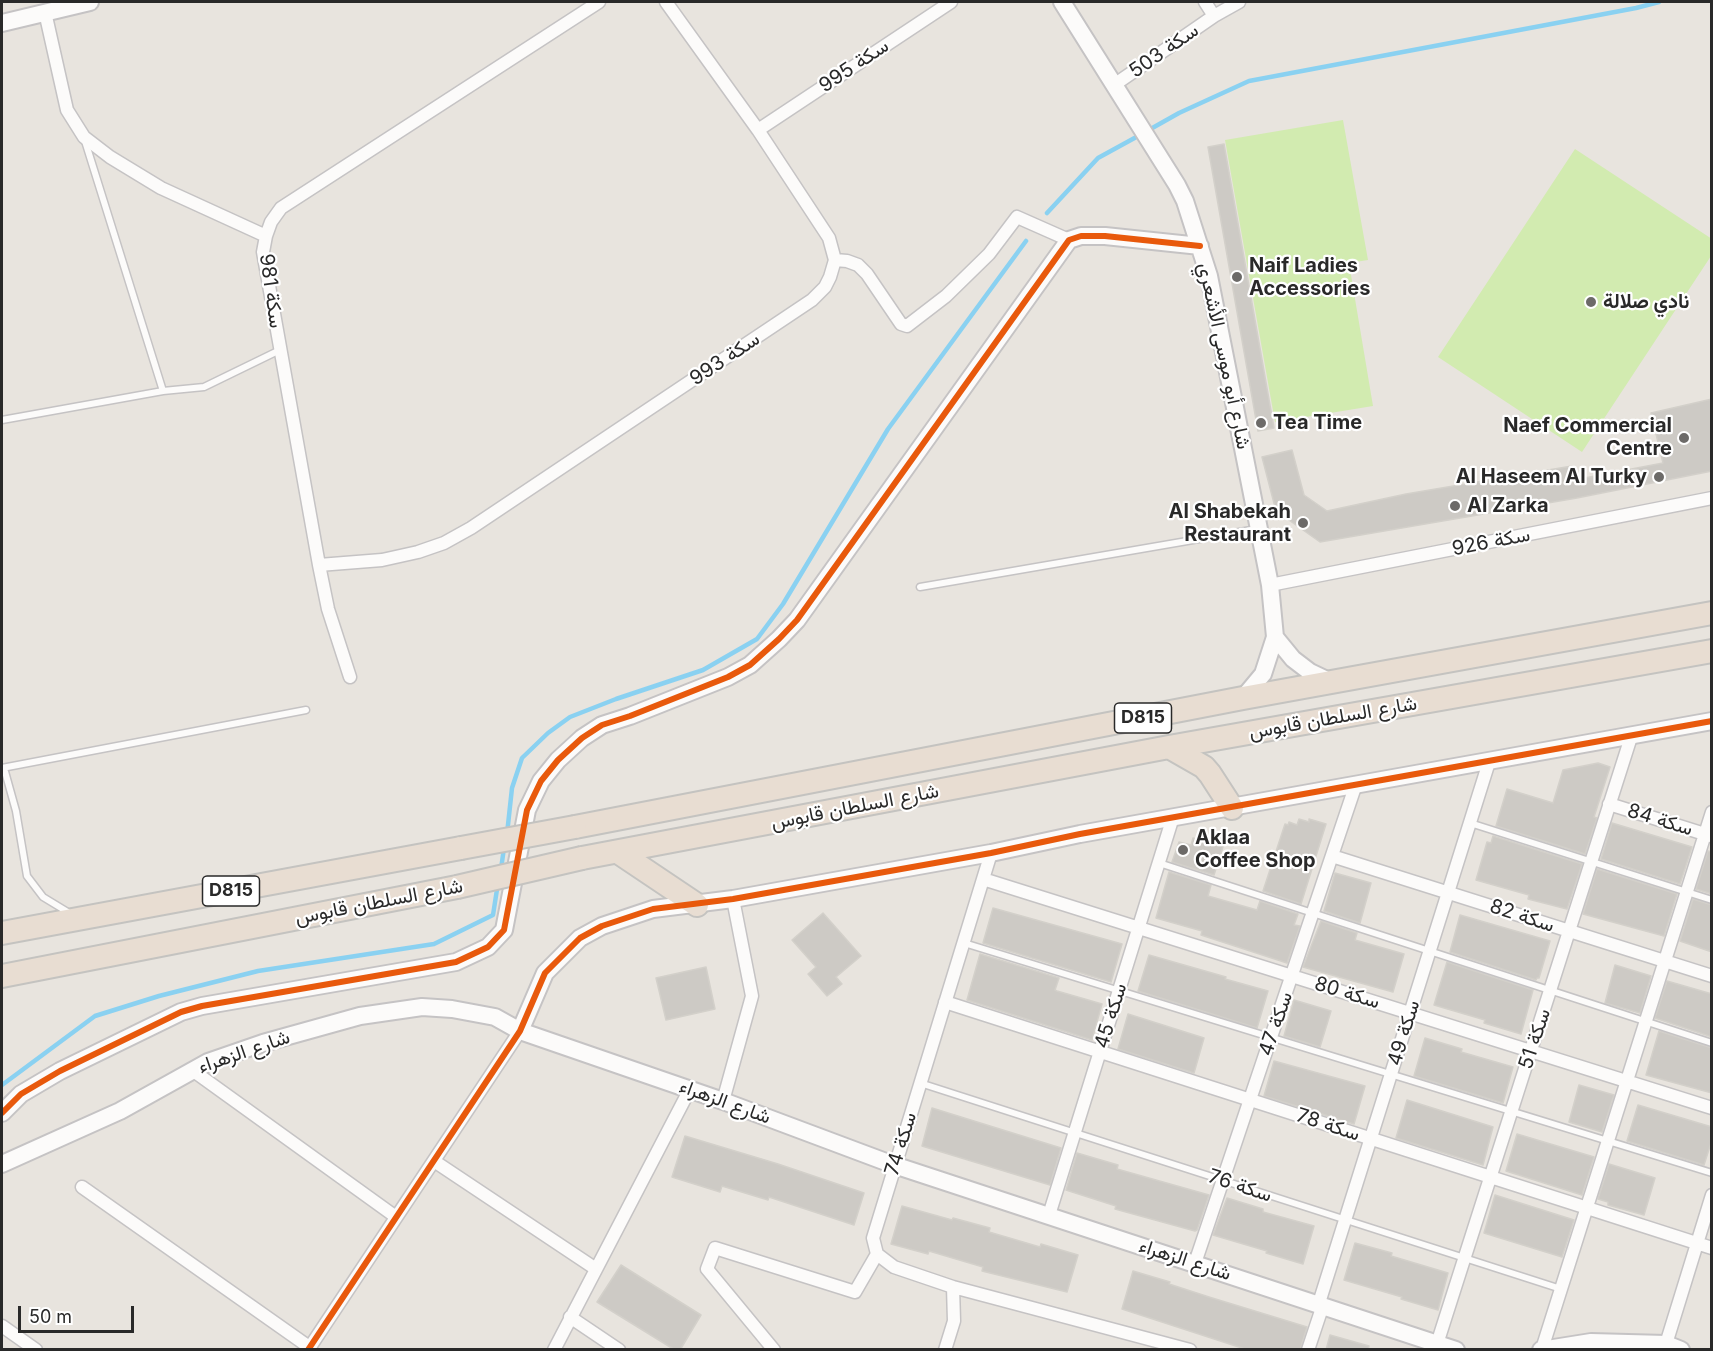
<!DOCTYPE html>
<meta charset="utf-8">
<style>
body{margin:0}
#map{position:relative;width:1713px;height:1351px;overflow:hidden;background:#e8e4de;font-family:Inter,sans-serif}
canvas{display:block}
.frame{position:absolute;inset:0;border:3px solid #292929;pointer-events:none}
.scale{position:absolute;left:18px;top:1306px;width:116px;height:27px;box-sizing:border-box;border:3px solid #292929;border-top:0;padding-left:8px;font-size:18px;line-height:21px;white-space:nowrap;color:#292929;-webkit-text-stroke:4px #fff;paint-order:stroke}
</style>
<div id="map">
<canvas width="1713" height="1351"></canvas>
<div class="frame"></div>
<div class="scale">50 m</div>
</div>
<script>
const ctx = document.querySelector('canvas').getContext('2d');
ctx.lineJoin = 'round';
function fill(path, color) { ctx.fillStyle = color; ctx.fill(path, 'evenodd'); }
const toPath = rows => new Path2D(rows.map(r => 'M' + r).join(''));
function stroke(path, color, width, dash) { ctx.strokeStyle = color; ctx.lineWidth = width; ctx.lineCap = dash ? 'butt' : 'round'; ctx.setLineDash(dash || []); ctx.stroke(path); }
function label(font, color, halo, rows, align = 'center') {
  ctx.font = font + ' Inter,Vazirmatn,sans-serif'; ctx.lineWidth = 4.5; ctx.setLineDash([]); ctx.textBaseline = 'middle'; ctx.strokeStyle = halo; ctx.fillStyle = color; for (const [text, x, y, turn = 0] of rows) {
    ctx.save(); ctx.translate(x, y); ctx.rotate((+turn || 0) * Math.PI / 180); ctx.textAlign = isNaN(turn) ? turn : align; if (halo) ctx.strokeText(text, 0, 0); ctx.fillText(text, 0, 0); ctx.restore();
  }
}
fill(toPath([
 [1343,120,1368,260,1349,263,1373,406,1275,422,1225,140],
 [1575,149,1712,239,1711,256,1582,452,1438,357]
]), '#d2ebb0');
stroke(toPath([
 [1147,131,1179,113,1249,81,1636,8,1659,2],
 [1047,213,1098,158,1140,135],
 [507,834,512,788,522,758,548,733,570,717,616,699,703,670,757,639,783,604,888,429,1026,241],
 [501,869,504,848],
 [2,1085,95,1016,159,996,258,971,434,944,493,915,498,883]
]), '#8ad1f1', 4.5);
const building = toPath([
 [1224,144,1274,428,1258,431,1208,147,1224,144],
 [1712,399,1712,471,1577,498,1320,542,1276,511,1262,457,1292,450,1304,495,1327,511,1406,494,1572,466,1574,480,1663,463,1651,413,1712,399],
 [1598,763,1610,767,1594,817,1597,818,1585,854,1496,826,1507,789,1553,803,1563,770,1598,763],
 [1299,819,1309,822,1309,819,1326,824,1301,904,1263,891,1285,824,1288,825,1289,822,1297,825,1299,819],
 [1612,823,1692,847,1680,884,1601,859,1612,823],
 [1227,834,1214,875,1172,862,1179,842,1191,845,1193,838,1208,843,1210,836,1227,834],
 [1493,836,1582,864,1567,909,1528,899,1529,895,1476,880,1487,842,1491,843,1493,836],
 [1708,851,1712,852,1712,894,1696,889,1708,851],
 [1597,869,1677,894,1664,936,1583,914,1597,869],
 [1169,872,1211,885,1208,896,1257,910,1260,901,1298,914,1294,925,1300,926,1287,963,1201,935,1202,931,1156,918,1169,872],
 [1335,873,1371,883,1360,923,1324,911,1335,873],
 [1693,899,1712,905,1712,952,1680,941,1693,899],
 [993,908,1122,944,1111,982,983,943,993,908],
 [823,913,861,956,836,977,842,984,827,996,808,974,816,967,792,940,823,913],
 [1460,915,1550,941,1539,978,1537,978,1536,980,1450,952,1460,915],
 [1321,921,1357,933,1355,940,1404,954,1393,992,1303,967,1321,921],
 [980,954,1059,978,1055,990,1057,991,1102,1004,1092,1040,967,1000,980,954],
 [1149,955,1226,977,1225,979,1268,991,1257,1028,1138,991,1149,955],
 [1447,962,1533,990,1521,1034,1484,1023,1485,1020,1434,1005,1447,962],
 [1615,965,1651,976,1640,1013,1605,1003,1615,965],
 [706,967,715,1009,666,1020,656,978,706,967],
 [1667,981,1712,994,1712,1037,1655,1018,1667,981],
 [1294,1000,1331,1011,1320,1047,1284,1036,1294,1000],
 [1128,1014,1204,1038,1194,1073,1118,1049,1128,1014],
 [1659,1031,1712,1048,1712,1093,1646,1075,1659,1031],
 [1425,1038,1462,1049,1461,1052,1513,1067,1503,1103,1414,1076,1425,1038],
 [1274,1061,1365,1086,1354,1124,1264,1096,1274,1061],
 [1579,1085,1614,1095,1602,1132,1569,1122,1579,1085],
 [1407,1100,1493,1127,1483,1165,1396,1138,1407,1100],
 [1638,1105,1712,1127,1712,1140,1704,1165,1627,1141,1638,1105],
 [932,1108,1061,1148,1050,1185,922,1146,932,1108],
 [1517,1134,1594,1157,1582,1195,1506,1171,1517,1134],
 [685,1136,778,1164,864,1193,854,1225,769,1197,768,1200,722,1186,720,1192,672,1177,685,1136],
 [1077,1153,1118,1165,1117,1169,1209,1195,1197,1230,1195,1231,1115,1209,1116,1206,1066,1190,1077,1153],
 [1609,1164,1655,1178,1644,1215,1608,1205,1608,1202,1598,1199,1609,1164],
 [1495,1195,1574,1220,1562,1257,1484,1233,1495,1195],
 [1227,1198,1263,1209,1263,1212,1314,1226,1303,1264,1266,1253,1267,1251,1213,1235,1227,1198],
 [902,1206,952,1220,953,1218,990,1228,989,1232,1040,1247,1041,1244,1078,1255,1067,1292,982,1271,983,1267,929,1251,928,1254,891,1244,902,1206],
 [1355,1243,1392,1253,1391,1256,1448,1273,1438,1310,1401,1299,1402,1297,1344,1280,1355,1243],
 [621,1265,701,1315,680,1350,675,1350,597,1302,621,1265],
 [1133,1271,1170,1282,1169,1284,1209,1297,1307,1327,1300,1350,1248,1350,1122,1309,1133,1271],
 [1330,1335,1369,1346,1368,1350,1326,1350,1330,1335]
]);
fill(building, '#cdcac5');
stroke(building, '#d3d0ca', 1.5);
const lane = toPath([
 [163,391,204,387,280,350],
 [2,420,163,391,85,141],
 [920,587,1257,529],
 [2,768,306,710],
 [4,768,16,811,27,876,43,897,71,914],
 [1470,823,1712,900],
 [1159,863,1712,1043],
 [964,943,1712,1173],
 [920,1083,1561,1289]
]);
const street = toPath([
 [1205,2,1214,16],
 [45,12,67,110,84,137,110,157,161,188,266,236],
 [1114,85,1214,16,1239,2],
 [758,130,951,2],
 [835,260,847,261,858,265,867,274,901,324,907,326,946,296,989,254,1017,217,1069,240],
 [319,565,382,560,418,552,444,543,471,528,812,300,825,287,830,277,835,260,829,238,758,130,666,2],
 [1270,585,1712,498],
 [350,677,328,609,319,565,263,252,266,236,271,222,281,208,599,2],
 [1609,804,1711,836],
 [1332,856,1712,976],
 [983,879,1712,1108],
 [945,1002,1712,1248],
 [192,1070,396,1217],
 [723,1101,752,996,733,899],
 [434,1161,596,1269],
 [82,1187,309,1347],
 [1049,1215,1173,817],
 [877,1254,894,1267,953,1287,1190,1350],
 [1195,1263,1356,784],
 [1319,1303,1489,762],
 [570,1317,619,1350],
 [2,1326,36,1350],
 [1437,1344,1632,734],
 [1666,1344,1712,1195],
 [1542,1349,1712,812],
 [308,1350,520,1031],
 [554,1350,690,1089],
 [774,1350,707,1269,715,1248,855,1292,877,1254,873,1238,991,853],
 [945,1350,954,1321,953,1287],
 [1308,1350,1323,1305]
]);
const secondary = toPath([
 [1062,2,1177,185,1185,201,1209,276,1270,585,1275,637,1263,674,1243,698],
 [2,23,90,2],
 [1275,637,1293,659,1310,672,1331,682],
 [520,1031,545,973,580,938,602,926,653,909,733,899,991,853,1080,834,1712,721],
 [2,1113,21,1094,60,1071,181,1012,202,1006,456,962,488,947,504,930,527,810,541,781,558,760,582,738,602,725,630,716,728,677,750,665,779,639,797,620,1069,240,1081,236,1105,236,1200,246],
 [2,1164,120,1111,208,1062,263,1043,360,1016,422,1007,452,1009,495,1017,520,1031,723,1101,894,1165,1456,1350],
 [1541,1350,1591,1342,1666,1344,1681,1350]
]);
const highway = toPath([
 [1169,747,1204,767,1210,774,1232,808],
 [575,827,1243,698,1712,613],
 [618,852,697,905],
 [582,858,1169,747,1712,651],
 [2,933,461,848],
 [2,976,457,887]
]);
stroke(lane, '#c5c3c4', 9);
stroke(street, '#c5c3c4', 15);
stroke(secondary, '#c5c3c4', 20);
stroke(highway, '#c4c3c0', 26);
stroke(lane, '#fcfbfa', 6);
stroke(street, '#fcfbfa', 12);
stroke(secondary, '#fcfbfa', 16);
stroke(highway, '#e8ddd2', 22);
const highwayBridge = toPath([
 [461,848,575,827],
 [457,887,582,858]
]);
stroke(highwayBridge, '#c4c3c0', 26, []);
stroke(highwayBridge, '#e8ddd2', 22);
stroke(toPath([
 [2,1113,21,1094,60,1071,181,1012,202,1006,456,962,488,947,504,930,527,810,541,781,558,760,582,738,602,725,630,716,728,677,750,665,779,639,797,620,1069,240,1081,236,1105,236,1200,246],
 [308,1350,520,1031,545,973,580,938,602,926,653,909,733,899,991,853,1080,834,1712,721]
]), '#e8590c', 6);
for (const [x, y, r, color] of [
 [1237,277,6,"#6c6a68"],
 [1591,302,6,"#6c6a68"],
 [1261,423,6,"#6c6a68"],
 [1684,438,6,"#6c6a68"],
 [1659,477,6,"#6c6a68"],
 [1455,506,6,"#6c6a68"],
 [1303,523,6,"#6c6a68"],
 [1183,850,6,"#6c6a68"]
]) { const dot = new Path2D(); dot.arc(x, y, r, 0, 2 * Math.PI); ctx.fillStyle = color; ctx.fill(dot); stroke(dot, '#fff', 2); }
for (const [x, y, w] of [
 [1143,718,57],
 [231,891,57]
]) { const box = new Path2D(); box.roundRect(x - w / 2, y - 15, w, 30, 4.5); ctx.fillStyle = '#fff'; ctx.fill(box); stroke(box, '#292929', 1.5); }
label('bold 18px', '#292929', null, [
 ["D815",1143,718],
 ["D815",231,891]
]);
label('20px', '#292929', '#fff', [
 ["سكة 503",1164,51,-35],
 ["سكة 995",854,66,-34],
 ["سكة 981",271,291,82],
 ["شارع أبو موسى الأشعري",1224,356,78],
 ["سكة 993",725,359,-34],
 ["سكة 926",1491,542,-11],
 ["شارع السلطان قابوس",1333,718,-10],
 ["شارع السلطان قابوس",855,807,-11],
 ["سكة 84",1660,820,17],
 ["شارع السلطان قابوس",379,902,-11],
 ["سكة 82",1522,916,18],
 ["سكة 80",1347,993,17],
 ["سكة 45",1111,1016,-73],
 ["سكة 47",1276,1024,-71],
 ["سكة 49",1404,1033,-73],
 ["سكة 51",1535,1039,-72],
 ["شارع الزهراء",244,1052,-19],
 ["شارع الزهراء",725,1102,20],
 ["سكة 78",1328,1125,18],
 ["سكة 74",901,1144,-73],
 ["سكة 76",1240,1186,18],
 ["شارع الزهراء",1185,1260,18]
]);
label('bold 20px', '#292929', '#fff', [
 ["Naif Ladies",1249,266],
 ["Accessories",1249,289],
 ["نادي صلالة",1603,302],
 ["Tea Time",1273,423],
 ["Naef Commercial",1672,426,"right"],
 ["Centre",1672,449,"right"],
 ["Al Haseem Al Turky",1647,477,"right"],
 ["Al Zarka",1467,506],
 ["Al Shabekah",1291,512,"right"],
 ["Restaurant",1291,535,"right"],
 ["Aklaa",1195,838],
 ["Coffee Shop",1195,861]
], 'left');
</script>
